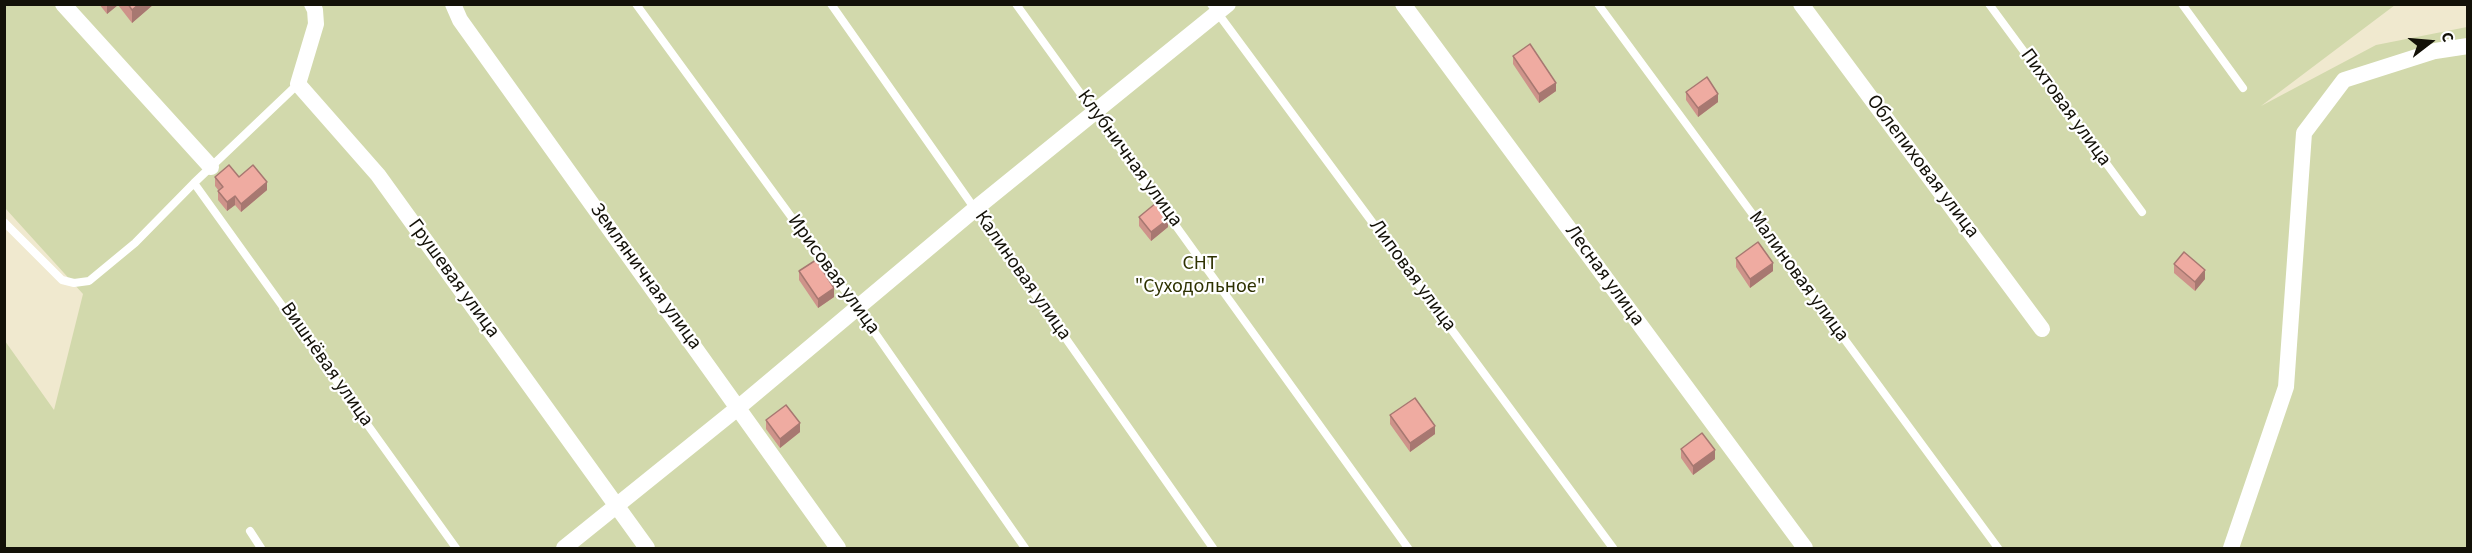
<!DOCTYPE html>
<meta charset="utf-8">
<style>
body{margin:0}
#map{position:relative;width:2472px;height:553px;overflow:hidden;background:#f0e9cf;font-family:"Source Sans 3",sans-serif}
canvas{display:block}
.frame{position:absolute;inset:0;border:6px solid #131108;pointer-events:none}
.north{position:absolute;left:2400px;top:12px;width:60px;height:60px;-webkit-text-stroke:4px #fff;paint-order:stroke;rotate:74deg;font-size:16px;font-weight:700;line-height:24px;text-align:center;color:#131108}
.north::after{content:'';display:block;margin:auto;width:21px;height:27px;background:#131108;clip-path:polygon(50% 0,100% 100%,50% 72%,0 100%)}
</style>
<div id="map">
<canvas width="2472" height="553"></canvas>
<div class="frame"></div>
<div class="north">С</div>
</div>
<script>
const ctx = document.querySelector('canvas').getContext('2d');
ctx.lineJoin = 'round';
function fill(path, color) { ctx.fillStyle = color; ctx.fill(path, 'evenodd'); }
const toPath = rows => new Path2D(rows.map(r => 'M' + r).join(''));
function stroke(path, color, width, dash) { ctx.strokeStyle = color; ctx.lineWidth = width; ctx.lineCap = dash ? 'butt' : 'round'; ctx.setLineDash(dash || []); ctx.stroke(path); }
function label(font, color, halo, rows, align = 'center') {
  ctx.font = font + ' "Source Sans 3",sans-serif'; ctx.lineWidth = 4.5; ctx.setLineDash([]); ctx.textBaseline = 'middle'; ctx.strokeStyle = halo; ctx.fillStyle = color; for (const [text, x, y, turn = 0] of rows) {
    ctx.save(); ctx.translate(x, y); ctx.rotate((+turn || 0) * Math.PI / 180); ctx.textAlign = isNaN(turn) ? turn : align; if (halo) ctx.strokeText(text, 0, 0); ctx.fillText(text, 0, 0); ctx.restore();
  }
}
fill(toPath([
 [5,5,2395,5,2261,106,2376,45,2467,27,2467,548,5,548,5,341,54,410,83,294,5,208]
]), '#d2d9ac');
stroke(toPath([
 [636,4,857,307,1025,548],
 [831,4,1213,548],
 [1016,4,1408,548],
 [1211,4,1613,548],
 [1598,4,1998,548],
 [1989,4,2142,212],
 [2182,4,2243,88],
 [194,183,456,548],
 [4,222,62,280,74,283,89,281,135,243,194,183,298,84],
 [250,531,261,548]
]), '#fff', 8);
stroke(toPath([
 [63,4,211,167],
 [312,4,315,10,316,24,298,84,378,175,647,548],
 [453,4,460,20,838,548],
 [1403,4,1805,548],
 [1801,4,2042,329],
 [564,548,739,407,975,209,1228,4],
 [2231,548,2286,387,2304,133,2344,80,2435,51,2468,46]
]), '#fff', 16);
fill(toPath([
 [99,4,154,4,132,23,118,5,107,14],
 [1513,56,1556,91,1539,103,1513,64],
 [1686,92,1718,102,1698,117,1686,100],
 [215,177,239,177,267,190,241,212,235,205,227,211,218,200,218,191,219,191,215,186],
 [1139,217,1168,227,1151,241,1139,226],
 [1736,258,1773,271,1750,288,1736,267],
 [2174,264,2205,279,2195,291,2174,273],
 [799,271,834,297,818,308,799,280],
 [1390,415,1435,434,1410,452,1390,424],
 [766,420,800,432,780,448,766,429],
 [1681,449,1715,459,1693,475,1681,458]
]), '#ce938a');
fill(toPath([
 [107,4,118,4,118,5,107,14],
 [139,4,154,4,132,23,132,10],
 [1556,83,1556,91,1539,103,1539,94],
 [1718,94,1718,102,1698,117,1698,108],
 [267,182,267,190,241,212,241,204],
 [235,196,235,205,227,211,227,202],
 [1168,219,1168,227,1151,241,1151,232],
 [1773,263,1773,271,1750,288,1750,279],
 [2205,270,2205,279,2195,291,2195,282],
 [834,288,834,297,818,308,818,299],
 [800,423,800,432,780,448,780,439],
 [1435,426,1435,434,1410,452,1410,443],
 [1715,450,1715,459,1693,475,1693,466]
]), '#a77871');
const building = toPath([
 [128,4,139,4,132,10,128,4],
 [1530,44,1556,83,1539,94,1513,56,1530,44],
 [1707,77,1718,94,1698,108,1686,92,1707,77],
 [229,165,239,177,253,165,267,182,241,204,235,196,227,202,218,191,223,187,215,177,229,165],
 [1156,203,1168,219,1151,232,1139,217,1156,203],
 [1758,242,1773,263,1750,279,1736,258,1758,242],
 [2184,252,2205,270,2195,282,2174,264,2184,252],
 [816,260,834,288,818,299,799,271,816,260],
 [1415,398,1435,426,1410,443,1390,415,1415,398],
 [786,405,800,423,780,439,766,420,786,405],
 [1702,433,1715,450,1693,466,1681,449,1702,433]
]);
fill(building, '#efaba1');
stroke(building, '#a77871', 1.5);
label('20px', '#131108', '#fff', [
 ["Пихтовая улица",2065,108,54],
 ["Клубничная улица",1129,159,54],
 ["Облепиховая улица",1922,167,53],
 ["Ирисовая улица",833,275,54],
 ["Калиновая улица",1022,276,55],
 ["Липовая улица",1412,276,54],
 ["Лесная улица",1604,276,54],
 ["Земляничная улица",645,277,54],
 ["Малиновая улица",1798,277,54],
 ["Грушевая улица",453,279,54],
 ["Вишнёвая улица",326,365,55]
]);
label('20px', '#2e3201', '#fff', [
 ["СНТ",1200,265],
 ["\"Суходольное\"",1200,288]
]);
</script>
